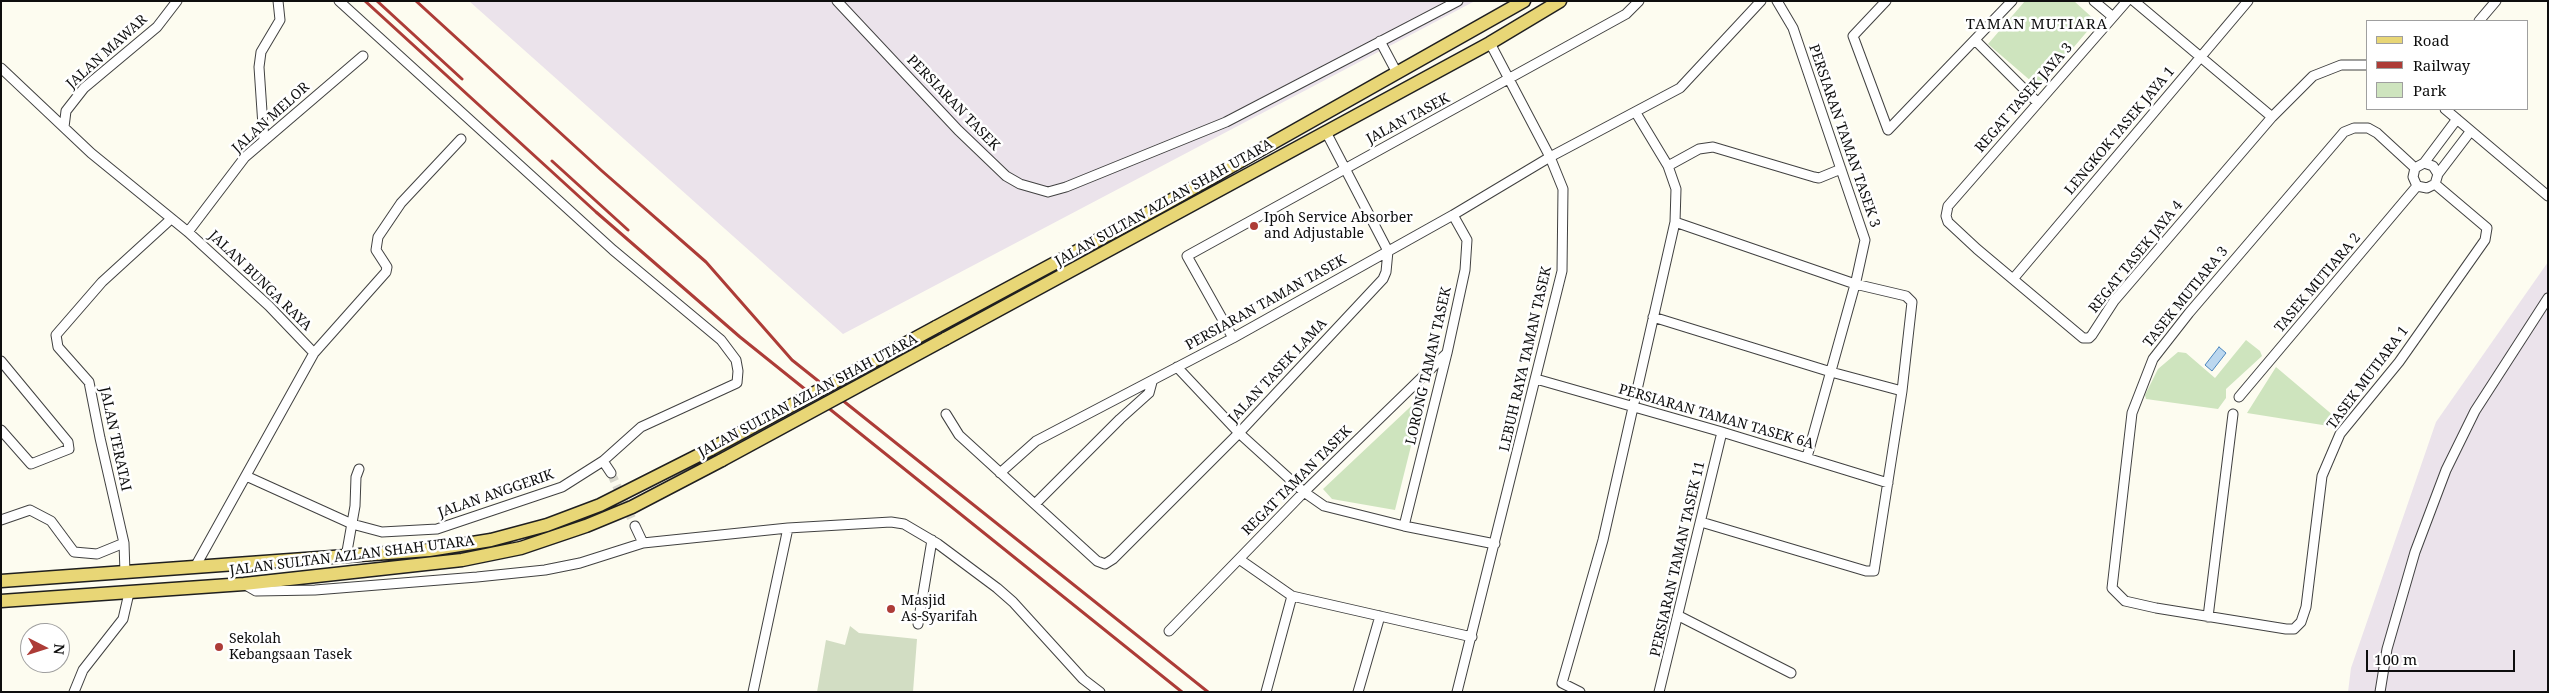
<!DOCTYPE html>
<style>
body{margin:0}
#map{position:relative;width:2549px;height:693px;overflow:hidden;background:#fdfcf0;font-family:"Noto Serif",serif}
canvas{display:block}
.frame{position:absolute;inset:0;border:2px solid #0e0e0e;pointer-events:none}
.legend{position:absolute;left:2366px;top:20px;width:162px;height:90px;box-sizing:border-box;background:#fff;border:1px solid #9f9f9f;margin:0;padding:6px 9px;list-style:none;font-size:15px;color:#0e0e0e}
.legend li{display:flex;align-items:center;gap:10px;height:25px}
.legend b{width:25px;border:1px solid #9f9f9f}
.north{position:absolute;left:20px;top:623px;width:50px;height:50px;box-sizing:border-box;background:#fff;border:1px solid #9f9f9f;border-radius:50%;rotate:95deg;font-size:14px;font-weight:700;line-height:20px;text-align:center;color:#0e0e0e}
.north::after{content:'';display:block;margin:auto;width:18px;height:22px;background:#ad3c37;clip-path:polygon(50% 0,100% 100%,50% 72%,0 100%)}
.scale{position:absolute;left:2366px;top:650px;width:149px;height:22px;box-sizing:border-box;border:2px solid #0e0e0e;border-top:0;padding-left:6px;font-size:15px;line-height:18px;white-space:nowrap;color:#0e0e0e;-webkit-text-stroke:4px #fff;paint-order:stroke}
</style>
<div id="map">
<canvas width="2549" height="693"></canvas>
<div class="frame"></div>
<ul class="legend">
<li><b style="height:6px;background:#e8d676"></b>Road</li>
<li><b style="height:6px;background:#ad3c37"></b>Railway</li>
<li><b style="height:14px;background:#cee4be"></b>Park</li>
</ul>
<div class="north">N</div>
<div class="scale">100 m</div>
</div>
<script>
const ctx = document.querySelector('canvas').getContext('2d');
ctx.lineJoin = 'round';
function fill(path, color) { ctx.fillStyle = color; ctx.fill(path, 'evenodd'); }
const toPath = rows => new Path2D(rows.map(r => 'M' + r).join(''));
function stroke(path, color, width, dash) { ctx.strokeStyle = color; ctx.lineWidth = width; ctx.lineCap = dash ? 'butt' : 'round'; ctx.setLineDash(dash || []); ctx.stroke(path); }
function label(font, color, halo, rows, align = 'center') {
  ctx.font = font + ' "Noto Serif",serif'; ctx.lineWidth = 5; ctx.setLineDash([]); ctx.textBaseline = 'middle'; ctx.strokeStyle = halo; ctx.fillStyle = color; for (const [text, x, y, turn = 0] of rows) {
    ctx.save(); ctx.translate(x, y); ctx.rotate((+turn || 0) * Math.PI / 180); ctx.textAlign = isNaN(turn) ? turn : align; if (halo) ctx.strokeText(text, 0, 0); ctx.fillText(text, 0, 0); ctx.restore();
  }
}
fill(toPath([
 [469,1,1475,1,843,334],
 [2548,262,2548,692,2348,692,2351,668,2436,422]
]), '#ebe3eb');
fill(toPath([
 [2025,1,2074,1,2096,21,2039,88,1988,44],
 [2246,340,2260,351,2262,356,2226,389,2226,398,2218,409,2146,399,2145,395,2158,369,2178,352,2186,353,2215,378],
 [2276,367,2341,422,2335,427,2247,413],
 [1424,394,1395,510,1332,499,1323,489]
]), '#cee4be');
fill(toPath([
 [850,626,859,633,917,639,913,692,817,692,826,640,845,645]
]), '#d2ddc3');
const water = toPath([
 [2219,347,2226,353,2212,371,2205,365,2219,347]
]);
fill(water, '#bbd7ef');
stroke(water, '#4b85bd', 1);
stroke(toPath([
 [611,473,635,526]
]), '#d9d8ce', 9, [9, 4.5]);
const street = toPath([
 [837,1,958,130,1006,176,1020,184,1048,192,1066,187,1226,122,1458,1],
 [1777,1,1793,28,1865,240,1856,281,1807,457],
 [1886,1,1853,36,1888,130,2012,1],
 [2094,1,2113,17],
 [2127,1,1948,206,1946,216,1948,222,1977,249,2083,338,2089,338,2092,335,2114,301,2272,117,2313,76,2341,65,2368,65],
 [2134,1,2272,117],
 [2479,21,2496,1],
 [1975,40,2038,103],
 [1380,41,1397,73],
 [1,68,91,153,188,232,269,306,314,353],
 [2445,109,2548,196],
 [64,127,66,111,84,88,157,27,177,1],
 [264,141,259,67,261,52,280,20,278,1],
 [2424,163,2457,119],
 [1668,166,1699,149,1713,147,1814,177,1819,178,1841,169],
 [2415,168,2377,133,2368,128,2354,128,2344,132,2189,313,2153,359,2132,413,2112,588,2125,601,2156,608,2286,629,2294,629,2301,622,2306,607,2322,476,2340,434,2399,362,2485,240,2487,228,2435,184],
 [2438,174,2433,166,2424,163,2415,168,2413,177,2417,186,2427,188,2435,184,2438,174,2470,132],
 [1675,222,1855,284,1906,296,1912,302,1902,391,1874,571,1866,571,1701,522],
 [188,232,245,157,363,56],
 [2013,279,2248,1],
 [1653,317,1831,372,1902,391],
 [1233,338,1187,256,1626,14,1639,1],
 [1,361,68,442,69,449,31,464,1,430],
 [1177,367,1239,433,1304,492,1324,506,1404,526,1495,544],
 [1536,379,1722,432,1888,483],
 [2239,397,2417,186],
 [946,414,959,435,1097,561,1105,564,1113,559,1239,433,1383,279,1386,272,1388,251,1326,132],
 [603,461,611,473],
 [1000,473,1036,441,1233,338,1453,215,1550,157,1680,88,1761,1],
 [246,476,352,524,382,532,437,529,562,487,603,461,641,427,737,383,738,371,736,360,721,340,613,250,339,1],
 [1035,504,1120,419,1149,393,1152,382],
 [1,520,30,510,51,521,74,552,97,554,124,543],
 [635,526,643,543],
 [1404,526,1447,353,1465,270,1467,240,1453,215],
 [346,557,355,506,356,477,359,469],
 [1239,559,1292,596,1472,637],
 [195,567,314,353,386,272,387,267,376,250,378,237,401,203,461,139],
 [125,573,124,543,100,438,89,382,58,347,56,335,102,282,171,219],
 [244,584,256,591,315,590,477,577,545,570,580,563,643,543,788,528,891,522,904,524,938,544,997,588,1013,602,1083,679,1100,692],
 [1679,616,1791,673],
 [2208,617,2233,414],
 [918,624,932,540],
 [1169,631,1304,492,1447,353],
 [74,692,83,670,123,619,129,593],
 [753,692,788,528],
 [1266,692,1292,596],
 [1358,692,1380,616],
 [1457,692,1562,271,1563,189,1550,157,1490,43],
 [1580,692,1562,683,1603,540,1675,222,1676,189,1668,166,1636,113],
 [1659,692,1722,432],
 [2380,692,2387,649,2415,552,2446,470,2475,411,2548,298]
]);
const primary = toPath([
 [936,327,1161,206,1524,1],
 [945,339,1490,43,1560,1],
 [1,581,429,550,491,540,547,525,600,505,711,449],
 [1,601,244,584,462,560,521,548,586,526,632,507,722,460]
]);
stroke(street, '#414141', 11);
stroke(primary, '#1f1f1f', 15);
stroke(street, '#fff', 9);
stroke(primary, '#e8d676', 12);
stroke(toPath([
 [365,1,596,212,740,337,1182,692],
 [377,1,462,79],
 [416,1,602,171,706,262,792,360,1208,692],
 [552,161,628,230]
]), '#ad3c37', 3);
const primaryBridge = toPath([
 [711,449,936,327],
 [722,460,945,339]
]);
stroke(primaryBridge, '#1f1f1f', 15, []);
stroke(primaryBridge, '#e8d676', 12);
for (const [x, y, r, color] of [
 [1254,226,5,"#ad3c37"],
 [891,609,5,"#ad3c37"],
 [219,647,5,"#ad3c37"]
]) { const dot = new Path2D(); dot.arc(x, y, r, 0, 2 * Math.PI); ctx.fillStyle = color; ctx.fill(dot); stroke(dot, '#fff', 2); }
label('14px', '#0e0e0e', '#fff', [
 ["JALAN MAWAR",107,52,-42],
 ["REGAT TASEK JAYA 3",2024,98,-49],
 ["PERSIARAN TASEK",953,103,46],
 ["JALAN MELOR",271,118,-42],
 ["JALAN TASEK",1408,119,-28],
 ["LENGKOK TASEK JAYA 1",2120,131,-50],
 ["PERSIARAN TAMAN TASEK 3",1844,136,71],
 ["JALAN SULTAN AZLAN SHAH UTARA",1164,203,-29],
 ["REGAT TASEK JAYA 4",2136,257,-51],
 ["JALAN BUNGA RAYA",260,281,44],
 ["TASEK MUTIARA 2",2318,283,-50],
 ["TASEK MUTIARA 3",2186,297,-51],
 ["PERSIARAN TAMAN TASEK",1266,303,-29],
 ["LEBUH RAYA TAMAN TASEK",1526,359,-77],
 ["LORONG TAMAN TASEK",1429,366,-77],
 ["JALAN TASEK LAMA",1278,371,-47],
 ["TASEK MUTIARA 1",2368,378,-53],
 ["JALAN SULTAN AZLAN SHAH UTARA",808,396,-28],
 ["PERSIARAN TAMAN TASEK 6A",1716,417,16],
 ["JALAN TERATAI",115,439,78],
 ["REGAT TAMAN TASEK",1297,481,-45],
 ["JALAN ANGGERIK",496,494,-19],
 ["JALAN SULTAN AZLAN SHAH UTARA",352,556,-7],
 ["PERSIARAN TAMAN TASEK 11",1678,559,-77]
]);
label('14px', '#0e0e0e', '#fff', [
 ["Ipoh Service Absorber",1264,218],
 ["and Adjustable",1264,234],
 ["Masjid",901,601],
 ["As-Syarifah",901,617],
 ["Sekolah",229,639],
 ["Kebangsaan Tasek",229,655]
], 'left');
ctx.letterSpacing = '1px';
label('15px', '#0e0e0e', '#fff', [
 ["TAMAN MUTIARA",2037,25]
]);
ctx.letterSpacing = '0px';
</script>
